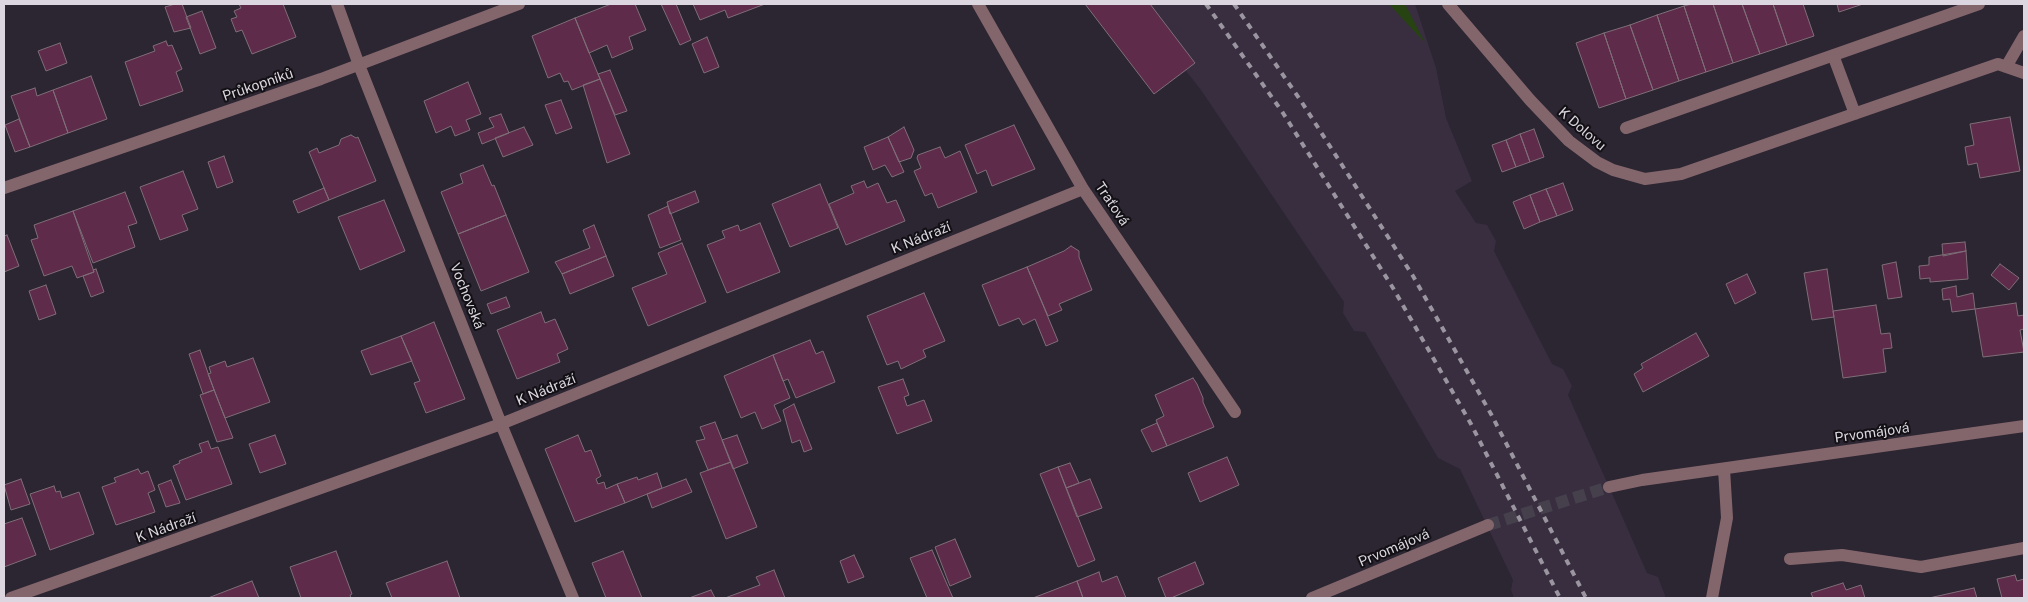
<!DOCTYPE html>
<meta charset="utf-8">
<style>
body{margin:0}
#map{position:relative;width:2028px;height:602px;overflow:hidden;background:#2c2532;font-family:"Public Sans",sans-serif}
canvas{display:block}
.frame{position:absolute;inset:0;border:5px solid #dbd6df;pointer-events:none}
</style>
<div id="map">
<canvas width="2028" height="602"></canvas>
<div class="frame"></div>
</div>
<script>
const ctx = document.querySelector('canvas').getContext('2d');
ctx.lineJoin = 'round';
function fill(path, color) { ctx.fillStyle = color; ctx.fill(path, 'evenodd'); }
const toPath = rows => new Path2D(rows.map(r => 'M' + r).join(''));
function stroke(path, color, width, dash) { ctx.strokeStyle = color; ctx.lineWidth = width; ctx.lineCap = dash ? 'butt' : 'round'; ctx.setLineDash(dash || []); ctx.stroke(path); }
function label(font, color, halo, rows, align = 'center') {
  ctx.font = font + ' "Public Sans",sans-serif'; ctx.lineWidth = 4; ctx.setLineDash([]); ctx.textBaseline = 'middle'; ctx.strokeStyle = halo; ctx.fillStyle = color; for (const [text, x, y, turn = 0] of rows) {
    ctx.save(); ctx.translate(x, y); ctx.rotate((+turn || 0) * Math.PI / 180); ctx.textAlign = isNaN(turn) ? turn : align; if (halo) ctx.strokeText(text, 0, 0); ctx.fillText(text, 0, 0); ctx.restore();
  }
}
fill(toPath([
 [1085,4,1415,4,1436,68,1446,118,1472,181,1455,191,1476,223,1487,225,1496,241,1494,251,1552,364,1563,369,1572,386,1568,395,1618,507,1647,573,1658,577,1666,598,1514,598,1511,590,1513,580,1460,469,1438,458,1365,332,1354,331,1343,313,1344,302,1201,90,1186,71,1154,94]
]), '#382e40');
fill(toPath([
 [1389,4,1405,4,1425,43]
]), '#264311');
const building = toPath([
 [175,4,182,4,191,28,174,32,165,7,175,4],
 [239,4,283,4,296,37,252,54,242,30,236,32,231,19,237,17,234,11,241,8,239,4],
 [611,4,635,4,646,30,629,37,633,49,612,58,607,45,589,53,575,18,611,4],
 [661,4,676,4,691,40,680,45,661,4],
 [693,4,765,4,728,18,725,10,700,20,693,4],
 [1085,4,1150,4,1195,63,1154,94,1085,4],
 [1692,4,1713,4,1733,63,1706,72,1684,6,1692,4],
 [1713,4,1742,4,1760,54,1733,63,1713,4],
 [1742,4,1773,4,1787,45,1760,54,1742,4],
 [1773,4,1803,4,1814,36,1787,45,1773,4],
 [1837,4,1863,4,1839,12,1837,4],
 [1684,6,1706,72,1679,81,1657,15,1684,6],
 [202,11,216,48,200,54,186,17,202,11],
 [1657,15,1679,81,1653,90,1630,25,1657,15],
 [575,18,600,79,572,90,568,81,564,82,560,73,548,78,532,36,575,18],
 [1630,25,1653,90,1626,99,1604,33,1630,25],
 [1604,33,1626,99,1599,108,1576,43,1604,33],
 [707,37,719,67,704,73,692,44,707,37],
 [166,41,168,46,172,45,182,69,176,72,183,91,140,106,125,62,155,51,153,46,166,41],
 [60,43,67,63,46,71,38,51,60,43],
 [610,70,627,111,615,115,598,74,610,70],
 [91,76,107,119,68,133,53,90,91,76],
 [600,79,630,154,607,163,583,85,600,79],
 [468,82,481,114,466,120,470,130,455,136,451,126,436,133,424,101,468,82],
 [35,88,37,96,53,90,68,133,30,147,11,96,35,88],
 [561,100,572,128,556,134,545,105,561,100],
 [501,114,509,133,482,144,478,133,494,127,489,118,501,114],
 [2010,117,2020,171,1980,178,1977,163,1968,165,1965,147,1974,145,1970,124,2010,117],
 [19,119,30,147,15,152,5,125,19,119],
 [1014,125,1035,169,992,186,986,170,977,174,965,145,1014,125],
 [524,127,533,145,503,157,495,138,524,127],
 [904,127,914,150,911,158,899,162,888,137,904,127],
 [1534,129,1544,157,1530,162,1520,134,1534,129],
 [1520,134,1530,162,1516,167,1506,140,1520,134],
 [351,135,356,138,358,137,376,181,329,200,309,152,317,148,319,153,339,145,341,139,351,135],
 [888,137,904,172,892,177,885,165,873,170,864,147,888,137],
 [1506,140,1516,167,1502,172,1492,145,1506,140],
 [940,147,945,158,960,151,977,192,938,208,932,193,925,196,914,171,921,168,917,158,918,155,940,147],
 [224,156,233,182,217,188,208,162,224,156],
 [483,165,492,186,494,185,506,215,458,234,441,192,463,183,460,174,483,165],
 [183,171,198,209,182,215,188,230,160,240,140,187,183,171],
 [864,181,867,188,878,183,887,203,896,200,905,221,846,245,829,204,854,193,851,186,864,181],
 [1563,183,1573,210,1557,216,1546,189,1563,183],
 [820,184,838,228,790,247,772,204,820,184],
 [324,188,329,200,298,213,293,201,324,188],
 [1546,189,1557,216,1540,222,1530,195,1546,189],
 [695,191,699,202,670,214,667,202,695,191],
 [125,192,137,223,128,226,135,247,93,263,73,211,125,192],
 [1530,195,1540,222,1524,229,1513,202,1530,195],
 [384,200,405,251,360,270,338,217,384,200],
 [668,206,681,240,660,248,648,215,668,206],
 [73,211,94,272,77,278,72,266,44,276,31,240,38,238,34,225,73,211],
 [506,215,529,272,481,291,458,234,506,215],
 [760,223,780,272,727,293,707,245,725,238,722,231,738,225,740,231,760,223],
 [594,225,606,256,562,274,555,262,590,248,583,230,594,225],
 [7,235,19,266,4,272,4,236,7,235],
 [1965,242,1966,251,1943,256,1942,244,1965,242],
 [682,243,706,302,648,326,632,288,667,274,658,253,682,243],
 [1071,246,1079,251,1079,257,1092,290,1059,304,1062,310,1048,316,1027,267,1064,251,1071,246],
 [1966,251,1968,279,1930,282,1930,278,1920,279,1919,266,1929,265,1929,257,1966,251],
 [606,256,614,276,570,294,562,274,606,256],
 [1896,262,1902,297,1888,299,1882,265,1896,262],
 [2000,264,2019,278,2009,290,1991,275,2000,264],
 [1027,267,1058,341,1046,346,1035,319,1023,325,1019,318,999,326,982,285,1027,267],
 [96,269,104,292,91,297,83,276,94,272,93,270,96,269],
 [1827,269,1834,317,1812,320,1804,273,1827,269],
 [1747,274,1756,293,1735,304,1726,284,1747,274],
 [46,285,56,314,39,320,29,291,46,285],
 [1956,286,1957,297,1973,293,1975,309,1952,312,1950,299,1943,300,1942,289,1956,286],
 [924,293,945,341,923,350,926,357,901,369,898,361,887,365,867,316,924,293],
 [506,297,510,307,491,314,487,304,506,297],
 [2016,303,2018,316,2024,315,2024,329,2020,330,2024,352,1983,357,1975,309,2016,303],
 [1876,305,1881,334,1890,333,1892,348,1883,349,1886,372,1843,378,1833,311,1876,305],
 [541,312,545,323,555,319,568,349,557,354,560,362,517,379,497,330,541,312],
 [434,322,465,399,426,413,414,383,420,381,401,336,434,322],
 [1696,333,1709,356,1643,392,1634,374,1643,368,1641,364,1696,333],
 [401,336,412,361,371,375,361,351,401,336],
 [810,340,816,354,823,351,835,382,796,398,788,379,783,381,773,355,810,340],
 [200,350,214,390,203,394,189,354,200,350],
 [773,355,790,398,774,405,781,421,762,429,755,412,741,418,724,376,773,355],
 [253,358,270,402,225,418,208,374,211,373,209,367,225,361,227,367,253,358],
 [1193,378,1197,384,1203,398,1203,402,1214,427,1167,446,1156,420,1164,416,1155,395,1193,378],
 [903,379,909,395,904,397,907,406,924,400,932,421,897,434,878,387,903,379],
 [214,390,233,438,217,442,200,395,214,390],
 [794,404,812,449,804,452,800,440,792,443,783,410,794,404],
 [715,422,731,462,708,470,696,441,705,439,700,427,715,422],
 [1157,423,1167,446,1152,452,1141,430,1157,423],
 [275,435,286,464,260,473,249,444,275,435],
 [578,435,585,452,591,450,601,476,596,479,598,484,604,482,606,489,617,484,625,503,575,522,545,449,578,435],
 [737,435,748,463,733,469,722,440,737,435],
 [208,441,211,449,218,447,232,484,186,500,173,466,180,463,179,461,202,452,199,444,208,441],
 [1227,457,1239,485,1200,502,1188,473,1227,457],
 [731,462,757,527,726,539,700,473,731,462],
 [1070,463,1079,483,1066,488,1058,467,1070,463],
 [1058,467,1095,560,1078,567,1040,474,1058,467],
 [138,469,141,474,148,471,155,490,148,493,155,512,116,525,102,487,116,482,114,478,138,469],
 [657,473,662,488,625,503,617,484,637,477,638,480,657,473],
 [21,479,30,504,11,510,4,485,21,479],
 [686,479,692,492,652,508,647,494,686,479],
 [1090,479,1102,508,1077,517,1066,488,1090,479],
 [171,480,180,503,166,507,158,485,171,480],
 [54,486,56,492,60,491,62,498,79,492,94,534,50,550,30,494,54,486],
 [22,518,36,555,4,567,4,524,22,518],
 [955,539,971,577,950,586,935,547,955,539],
 [932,550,953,598,927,598,910,558,932,550],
 [336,551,352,594,350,595,351,598,301,598,290,567,336,551],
 [623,551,642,598,606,598,592,563,623,551],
 [854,555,864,577,848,583,840,561,854,555],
 [447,561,460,598,392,598,386,583,447,561],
 [1195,562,1204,584,1171,598,1166,598,1158,578,1195,562],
 [774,570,785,598,725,598,760,585,756,577,774,570],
 [1099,572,1102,582,1117,576,1126,598,1083,598,1077,581,1099,572],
 [2015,575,2017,581,2024,579,2024,598,2002,598,1997,579,2015,575],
 [252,581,259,598,208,598,252,581],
 [1077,581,1083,598,1033,598,1077,581],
 [1843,583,1846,590,1861,585,1865,598,1813,598,1811,593,1843,583],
 [1974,588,1977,598,1929,598,1974,588],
 [711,590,715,598,689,598,711,590]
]);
fill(building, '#5e2b4b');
stroke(building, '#7f6e77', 1);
stroke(toPath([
 [1488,525,1609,487]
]), '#46404c', 12, [12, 6]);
stroke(toPath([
 [337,4,359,65,501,424,573,598],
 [978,4,1083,189,1235,412],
 [1448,4,1530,100,1569,141,1597,162,1613,170,1645,179,1681,174,1998,64,2024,73],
 [1833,55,1855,114],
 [2006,67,2024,36],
 [1626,128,1979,4],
 [4,188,321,79,519,4],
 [1609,487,1642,480,2024,426],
 [1790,559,1842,555,1921,567,2024,548],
 [11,598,501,424,1083,189],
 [1312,598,1488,525],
 [1712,598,1727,518,1724,469]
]), '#83666b', 12);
stroke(toPath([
 [1206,4,1283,113,1393,288,1471,424,1560,598],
 [1234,4,1301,101,1413,276,1491,414,1586,598]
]), '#9b95a0', 4, [6, 6]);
label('14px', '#dbd6df', '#131015', [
 ["Průkopníků",258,85,-19],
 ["K Dolovu",1582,129,41],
 ["Traťová",1112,204,56],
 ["K Nádraží",921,238,-22],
 ["Vochovská",467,296,68],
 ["K Nádraží",546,390,-22],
 ["Prvomájová",1872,433,-8],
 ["K Nádraží",166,528,-20],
 ["Prvomájová",1394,548,-23]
]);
</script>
